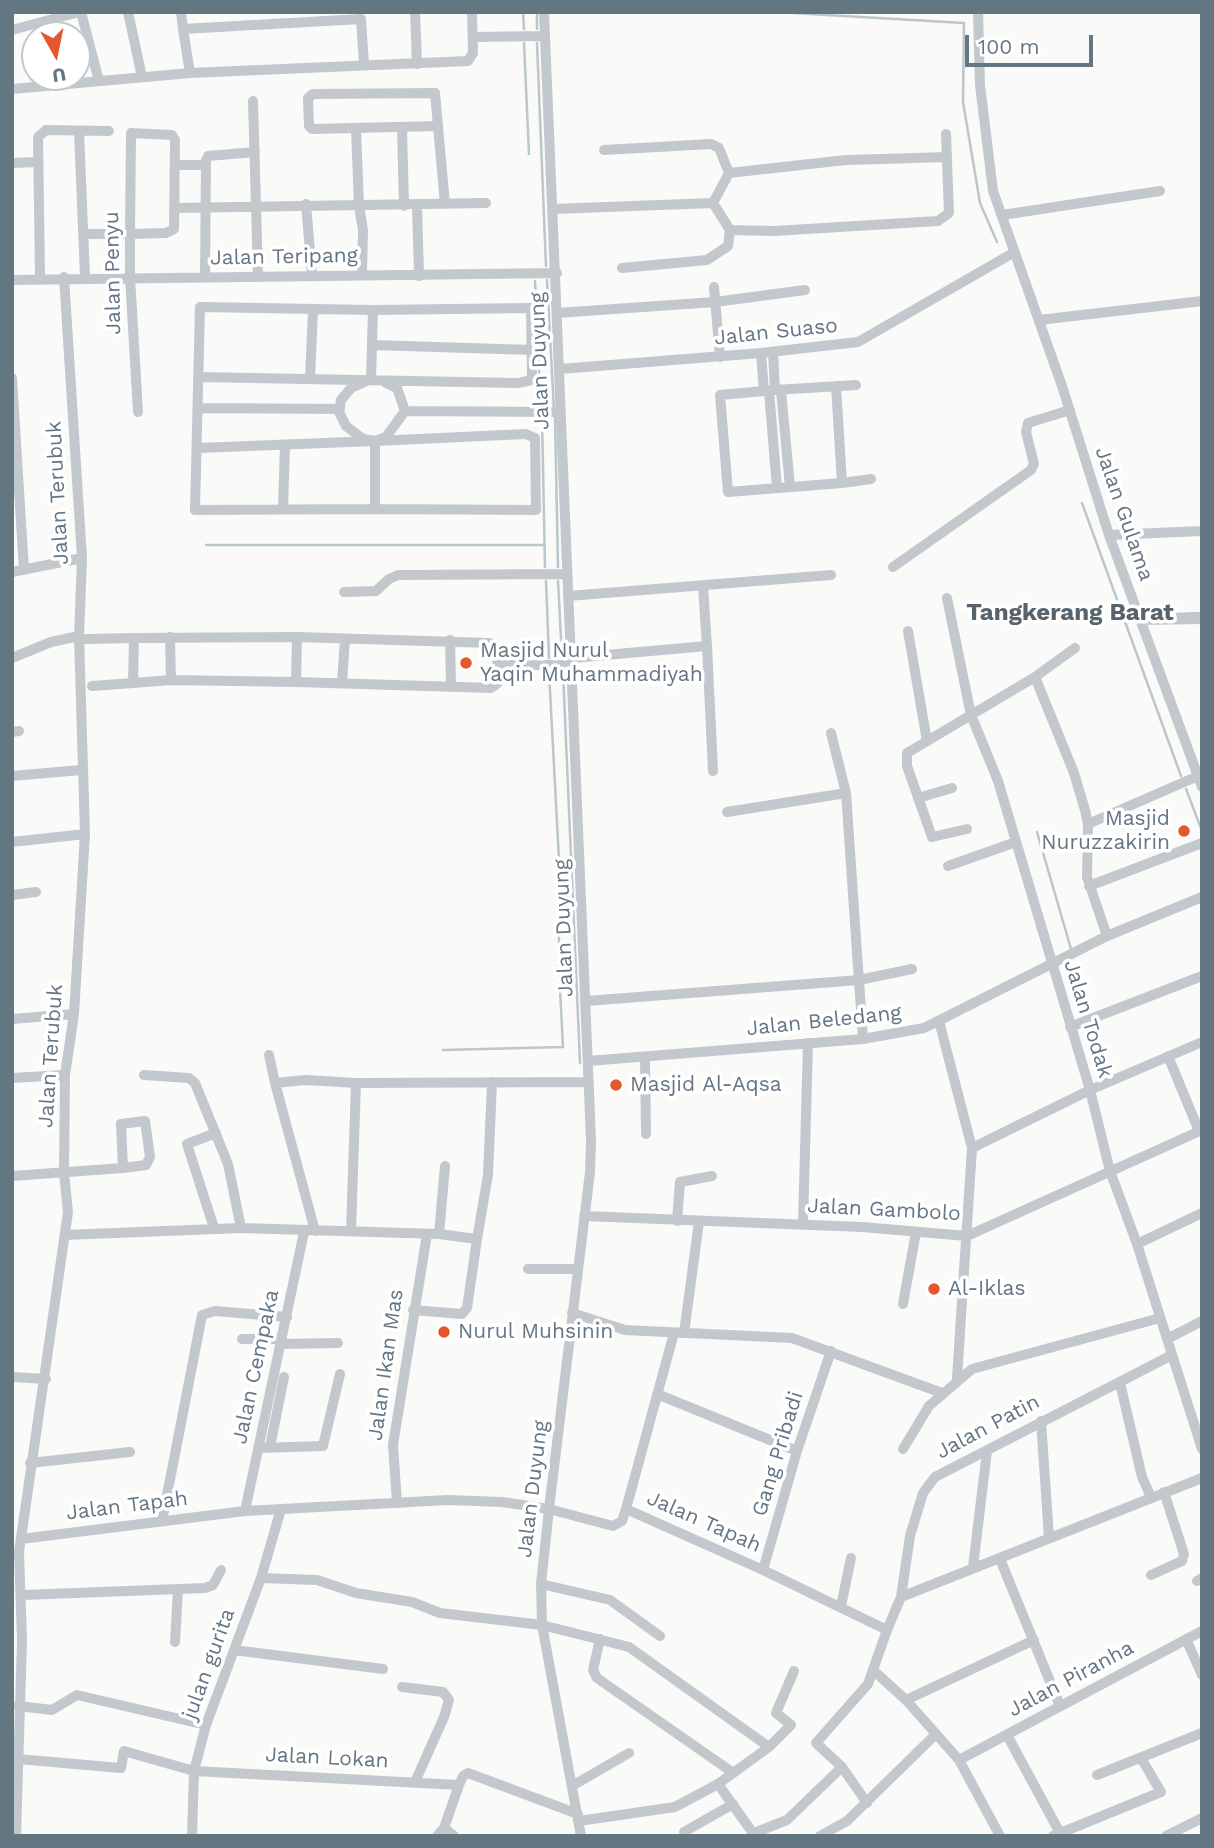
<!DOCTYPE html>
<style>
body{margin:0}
#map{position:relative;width:1214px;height:1848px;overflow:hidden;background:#fafaf8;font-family:"Work Sans",sans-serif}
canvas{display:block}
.frame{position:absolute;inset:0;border:14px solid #657683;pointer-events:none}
.north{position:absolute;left:21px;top:21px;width:70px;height:70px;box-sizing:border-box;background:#fff;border:2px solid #c1c8cd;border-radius:50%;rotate:171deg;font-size:19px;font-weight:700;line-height:28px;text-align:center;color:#657683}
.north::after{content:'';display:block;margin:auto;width:24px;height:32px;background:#e4572e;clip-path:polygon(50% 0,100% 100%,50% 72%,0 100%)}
.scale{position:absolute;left:965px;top:35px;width:128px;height:32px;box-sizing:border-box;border:4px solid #657683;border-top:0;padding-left:9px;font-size:21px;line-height:24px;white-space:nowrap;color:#657683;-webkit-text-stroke:5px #fff;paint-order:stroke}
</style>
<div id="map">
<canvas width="1214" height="1848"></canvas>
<div class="frame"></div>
<div class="north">U</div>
<div class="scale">100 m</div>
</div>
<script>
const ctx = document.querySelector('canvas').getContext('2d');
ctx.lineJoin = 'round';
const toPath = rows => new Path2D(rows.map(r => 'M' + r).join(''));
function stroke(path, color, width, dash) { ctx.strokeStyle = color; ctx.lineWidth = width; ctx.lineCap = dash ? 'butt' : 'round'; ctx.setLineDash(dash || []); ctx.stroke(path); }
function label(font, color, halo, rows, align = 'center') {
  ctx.font = font + ' "Work Sans",sans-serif'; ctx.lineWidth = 7; ctx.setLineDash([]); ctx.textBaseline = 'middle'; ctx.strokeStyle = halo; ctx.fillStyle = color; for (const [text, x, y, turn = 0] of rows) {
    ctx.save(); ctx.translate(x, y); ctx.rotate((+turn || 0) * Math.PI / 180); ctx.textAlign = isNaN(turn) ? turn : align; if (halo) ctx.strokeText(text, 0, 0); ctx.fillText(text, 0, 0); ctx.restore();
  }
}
stroke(toPath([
 [523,12,524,29],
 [537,12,537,29],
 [775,12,964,23,963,102,980,203,997,242],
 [524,43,529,154],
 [537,43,546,266],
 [547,280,554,410],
 [535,281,541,410],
 [542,416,545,567],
 [555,416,558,567],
 [1082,503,1181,776],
 [206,545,544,545],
 [546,581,549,658],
 [558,581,562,658],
 [1154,615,1202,613],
 [563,672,580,1063],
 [1186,789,1202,831],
 [1037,832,1071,949],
 [443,1050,563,1047,559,969,559,860,549,672]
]), '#bbc7cb', 2.5);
stroke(toPath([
 [81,12,99,81],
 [128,12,142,77],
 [181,12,183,29],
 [415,12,417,64],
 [544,12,591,1140,590,1172,549,1509,541,1584,542,1625,581,1836],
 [978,12,980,85,993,191,1062,386,1109,535,1202,787],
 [12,30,79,12],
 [473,37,545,36],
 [190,73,183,29,361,19,364,64],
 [12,89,190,73,468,61,473,53,472,12],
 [253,101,258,276],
 [438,126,312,129,309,126,308,98,313,94,435,93,445,204],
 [402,128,404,206],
 [356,129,359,206,363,230,362,275],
 [79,131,85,276],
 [604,150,711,144,719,148,729,173],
 [12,163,38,162],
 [175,165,205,165],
 [713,203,729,173,846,160,947,157],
 [306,204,312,275],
 [417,205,419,276],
 [176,208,486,203],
 [553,209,713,203,730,230,774,231,938,221,949,213,946,134],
 [1002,215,1160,191],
 [88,234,130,234,166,233,174,229,175,140,172,135,131,133,130,234,130,277,138,412],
 [622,268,707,260,728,246,730,230],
 [205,277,206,160,208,156,255,152],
 [40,278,38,137,46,130,109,131],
 [12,280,557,273],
 [714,287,720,357],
 [373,310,200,307,195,510,375,509],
 [557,313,715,302,805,290],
 [1039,320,1202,301],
 [372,345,532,350],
 [773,352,775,390,720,395,728,492,842,483],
 [761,353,764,391],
 [560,369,761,353,858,342,1013,253],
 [198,377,518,383,532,380,531,308,373,310,371,380],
 [12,378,24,570],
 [310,379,313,310],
 [367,381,351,388,341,400,339,412,346,426,363,439,375,441,386,437,405,411,561,412],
 [386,383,397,388,405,411],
 [836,386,842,483,871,479],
 [775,390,856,385],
 [781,390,790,487],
 [769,391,777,488],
 [198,408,340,409],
 [198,448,375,441,526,434,535,438,536,510,375,509,375,441],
 [283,509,285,445],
 [1109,535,1202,531],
 [893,567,1031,470,1034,464,1026,432,1028,423,1070,410],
 [12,572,82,558],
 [344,592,376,591,389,579,398,575,567,574],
 [568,596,831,575],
 [947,598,971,715,998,781,1090,1090,1110,1171,1137,1244,1202,1449],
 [1141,620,1202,619],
 [908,631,927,741],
 [170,637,171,680],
 [86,639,134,638,133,683,92,686],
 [450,640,451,686],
 [707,646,713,771],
 [1075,648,1035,677,1074,773,1085,810,1088,824,1087,877,1107,936],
 [12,658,51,642,79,636],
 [572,658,707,646,703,586],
 [498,665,572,665],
 [296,682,297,637],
 [133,683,171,680,296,682,491,688,498,683,497,650,490,643,297,637,134,638],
 [342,683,345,639],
 [12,732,19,731],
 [831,733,846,793,863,1039],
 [12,776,81,770],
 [918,798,952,788],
 [727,812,846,793],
 [1088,824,1198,776],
 [967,829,932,837,907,766,907,753,1035,677],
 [12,842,85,834],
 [948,866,1016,842],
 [1089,886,1202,843],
 [12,895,36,892],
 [586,1001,859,980,912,969],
 [12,1019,74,1014],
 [939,1021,972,1148,957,1378],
 [1070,1027,1202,976],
 [269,1055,275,1083,305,1080,356,1083,589,1082],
 [1168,1056,1199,1131],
 [645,1058,646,1134],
 [588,1061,863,1039,924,1028,1107,936,1202,897],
 [144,1075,189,1078,195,1083,228,1164,241,1228],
 [12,1078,65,1075],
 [275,1083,315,1231],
 [972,1148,1090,1090,1202,1042],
 [12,1176,123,1168,146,1165,150,1157,145,1121,121,1124,123,1168],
 [584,1216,862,1227,967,1236,1202,1130],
 [677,1221,680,1182,712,1176],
 [803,1224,808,1043],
 [214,1228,187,1144,216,1133],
 [351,1231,356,1083],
 [439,1234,445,1166],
 [65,1235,241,1228,439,1234,477,1239,467,1308,462,1314,413,1310],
 [477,1239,488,1175,492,1082],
 [1137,1244,1202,1213],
 [528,1269,578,1269],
 [903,1304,916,1232],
 [572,1313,625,1330,792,1338,942,1393],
 [684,1333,699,1222],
 [242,1339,281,1339],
 [1167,1339,1202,1321],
 [280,1344,338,1343],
 [12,1377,46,1379],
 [1120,1383,1142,1477,1151,1497],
 [657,1394,797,1451],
 [1041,1421,1049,1538],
 [270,1447,284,1377],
 [258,1448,323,1446,340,1374],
 [903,1449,929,1406,972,1369,1160,1318],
 [30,1463,130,1452],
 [397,1503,393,1445,427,1234],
 [626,1509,674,1333],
 [245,1511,304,1232],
 [162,1521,202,1315,215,1311,287,1317],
 [21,1539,245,1511,448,1500,502,1502,549,1509,613,1526,622,1521,626,1509,763,1570,887,1630,901,1597,1202,1478],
 [1000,1559,1060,1706],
 [973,1567,987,1451],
 [763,1570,797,1451,831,1351],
 [1151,1575,1182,1561,1184,1554,1164,1492],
 [261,1578,317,1580,356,1593,412,1602,440,1613,542,1625,629,1647,769,1747],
 [1197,1581,1202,1578],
 [541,1584,610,1600,660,1636],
 [23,1595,205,1588,213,1585,221,1570],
 [901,1597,910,1536,923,1493,935,1477,1172,1355],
 [841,1606,851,1558],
 [600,1639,593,1670,597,1678,732,1772],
 [1186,1639,1202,1675],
 [175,1642,178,1590],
 [234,1650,383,1669],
 [874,1671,906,1700,959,1760,1000,1836],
 [402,1687,443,1692,449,1700,444,1717,415,1782],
 [906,1700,1034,1640],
 [18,1706,52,1710,77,1695,206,1725],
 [1007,1735,1060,1833],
 [18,1759,121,1768,124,1751,194,1771,459,1785],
 [959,1760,1202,1631],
 [1097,1775,1202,1733],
 [718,1784,755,1836],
 [572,1786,629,1753],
 [867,1803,842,1767,816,1743,868,1684,887,1630],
 [579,1821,675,1807,718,1784,769,1747,791,1725,776,1713,794,1671],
 [444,1828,459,1785,463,1776,468,1773,578,1814],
 [684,1832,733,1804],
 [754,1833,787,1820,842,1767],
 [16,1836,22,1641,19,1552,68,1212,64,1173,65,1075,74,1014,85,834,79,636,82,558,64,277],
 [192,1836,194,1771,206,1725,261,1578,281,1509],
 [437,1836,444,1828,454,1836],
 [820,1836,847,1821,935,1735],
 [1053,1836,1161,1792,1141,1758],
 [1166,1836,1202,1818]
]), '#c3c8cc', 10);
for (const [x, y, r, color] of [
 [466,663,7,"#e4572e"],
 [1184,831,7,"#e4572e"],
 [616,1085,7,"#e4572e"],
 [934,1289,7,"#e4572e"],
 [444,1332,7,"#e4572e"]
]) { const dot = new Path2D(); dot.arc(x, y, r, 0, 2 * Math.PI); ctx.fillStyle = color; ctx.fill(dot); stroke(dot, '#fff', 2.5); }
label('21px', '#657683', '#fff', [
 ["Jalan Teripang",284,257,-1],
 ["Jalan Penyu",113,273,-91],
 ["Jalan Suaso",776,332,-6],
 ["Jalan Duyung",540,361,-92],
 ["Jalan Terubuk",58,493,-93],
 ["Jalan Gulama",1124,514,71],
 ["Jalan Duyung",564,928,-92],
 ["Jalan Todak",1088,1019,73],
 ["Jalan Beledang",824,1021,-6],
 ["Jalan Terubuk",51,1056,-86],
 ["Jalan Gambolo",884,1210,3],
 ["Jalan Ikan Mas",386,1365,-82],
 ["Jalan Cempaka",256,1367,-78],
 ["Jalan Patin",988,1427,-28],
 ["Gang Pribadi",778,1454,-73],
 ["Jalan Duyung",533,1489,-83],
 ["Jalan Tapah",127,1506,-7],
 ["Jalan Tapah",704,1522,24],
 ["julan gurita",209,1664,-70],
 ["Jalan Piranha",1071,1679,-28],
 ["Jalan Lokan",327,1758,3]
]);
label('21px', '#657683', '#fff', [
 ["Masjid Nurul",480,651],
 ["Yaqin Muhammadiyah",480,675],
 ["Masjid",1170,819,"right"],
 ["Nuruzzakirin",1170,843,"right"],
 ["Masjid Al-Aqsa",630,1085],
 ["Al-Iklas",948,1289],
 ["Nurul Muhsinin",458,1332]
], 'left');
label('bold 24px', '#57646e', '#fff', [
 ["Tangkerang Barat",1070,613]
]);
</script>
